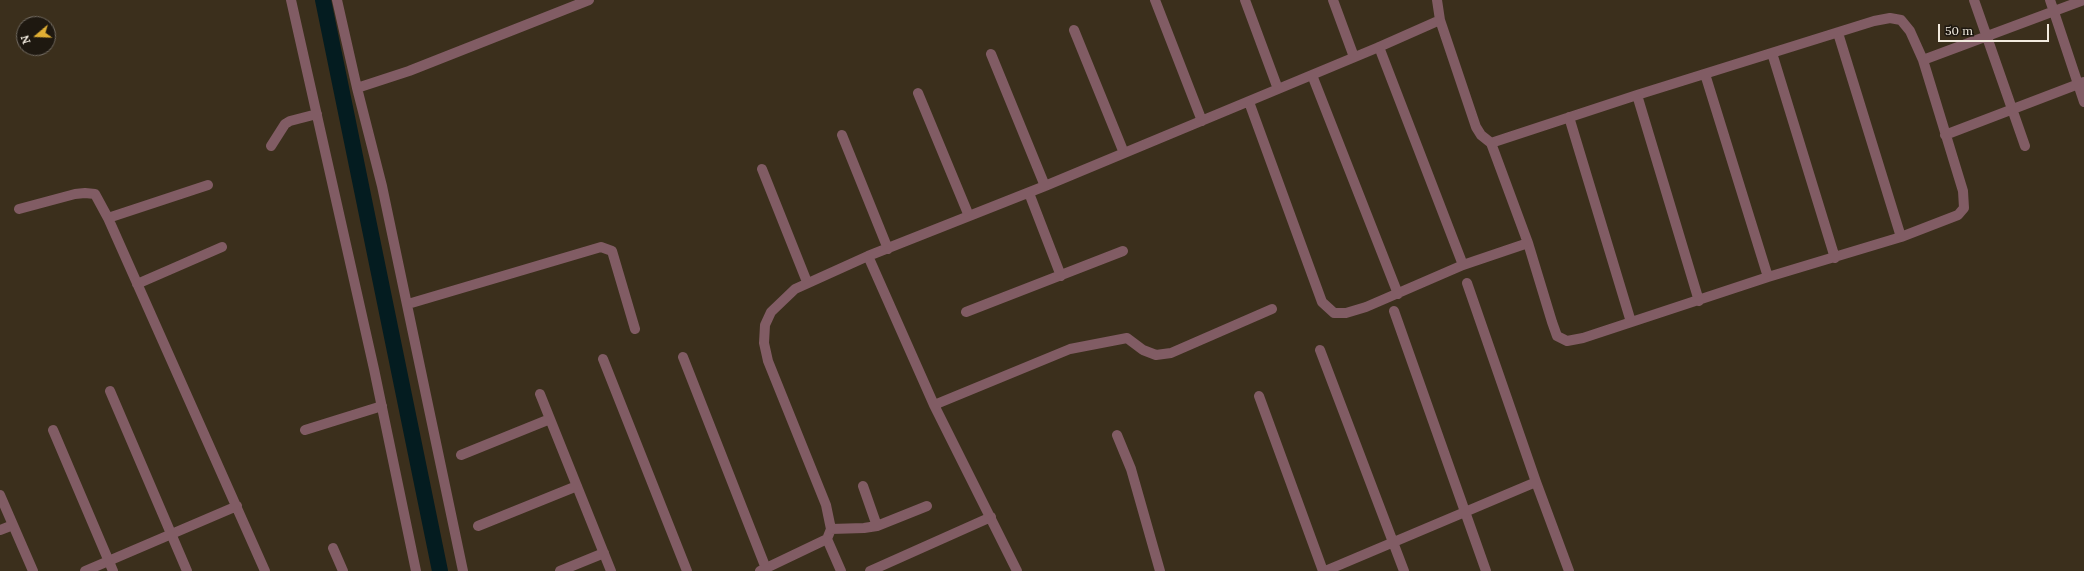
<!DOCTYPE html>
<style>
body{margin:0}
#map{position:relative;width:2084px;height:571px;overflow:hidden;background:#3b2f1c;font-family:Lora,serif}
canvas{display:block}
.north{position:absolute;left:16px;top:16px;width:40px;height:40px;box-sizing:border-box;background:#1e1810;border:1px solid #736c63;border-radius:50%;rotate:251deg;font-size:11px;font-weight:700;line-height:16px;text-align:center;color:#f2ebdf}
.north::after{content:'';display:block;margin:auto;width:14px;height:18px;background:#e1af34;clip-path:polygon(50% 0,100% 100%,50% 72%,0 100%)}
.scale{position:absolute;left:1938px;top:24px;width:111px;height:18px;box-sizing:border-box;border:2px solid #f2ebdf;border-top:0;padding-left:5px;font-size:12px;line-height:14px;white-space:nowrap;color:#f2ebdf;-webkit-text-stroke:3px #1e1810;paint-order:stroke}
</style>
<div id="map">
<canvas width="2084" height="571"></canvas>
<div class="north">N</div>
<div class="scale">50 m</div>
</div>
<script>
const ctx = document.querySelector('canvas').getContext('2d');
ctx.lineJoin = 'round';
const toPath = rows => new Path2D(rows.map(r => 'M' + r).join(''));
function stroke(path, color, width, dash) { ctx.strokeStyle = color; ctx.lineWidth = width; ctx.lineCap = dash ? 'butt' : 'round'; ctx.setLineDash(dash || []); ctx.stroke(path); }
stroke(toPath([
 [323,0,440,571]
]), '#041c20', 16);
stroke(toPath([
 [291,0,374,369,416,571],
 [337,0,357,88,382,186,463,571],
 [1155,0,1202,121],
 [1245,0,1278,89],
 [1333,0,1354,57],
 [1437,0,1440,20,1476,127,1481,135,1491,143,1528,243,1552,322,1557,336,1567,341,1583,338,1768,277,1901,237,1958,215,1964,208,1963,191,1923,60,1910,31,1901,20,1890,18,1874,21,1637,95,1491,143],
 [1974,0,2025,146],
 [2050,0,2084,102],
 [1074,30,1124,153],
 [1838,33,1901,237],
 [1379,47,1463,265],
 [1772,53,1835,258],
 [991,54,1045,186],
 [1923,60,2084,0],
 [1705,74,1768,277],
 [1312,75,1398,294],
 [357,88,409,71,589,0],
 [918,93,969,216],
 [1637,95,1699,301],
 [1249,102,1322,302,1334,313,1346,313,1366,307,1463,265,1528,243],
 [1569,117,1631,322],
 [842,135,888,249],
 [1945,135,2084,82],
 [271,146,285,124,290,121,317,114],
 [762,169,807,282],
 [1029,193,1061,276],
 [19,209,75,194,85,193,95,194,108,218,265,571],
 [108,218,208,185],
 [868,256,934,405,1017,571],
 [1467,283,1536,482,1569,571],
 [137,284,222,247],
 [408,304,601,247,612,251,635,329],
 [1394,311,1486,571],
 [966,312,1123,251],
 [1320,350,1404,571],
 [683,357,767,571],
 [603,359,687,571],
 [110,391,187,571],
 [540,394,611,571],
 [1259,396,1323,571],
 [934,405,1070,349,1127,338,1143,350,1156,355,1171,353,1272,309],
 [53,430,113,571],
 [305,430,382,406],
 [1117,435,1131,469,1160,571],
 [461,455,550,419],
 [863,486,877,526],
 [0,495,33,571],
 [478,526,577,486],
 [831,529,864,528,877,526,927,506],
 [0,530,13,525],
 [333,548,343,571],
 [85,571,237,506],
 [560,571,604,553],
 [760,571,827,539],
 [841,571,827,539,831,529,826,505,768,361,764,343,765,325,771,312,795,289,868,256,1045,186,1379,47,1440,20],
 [870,571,991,517],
 [1325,571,1536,482]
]), '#815c64', 10);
</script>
